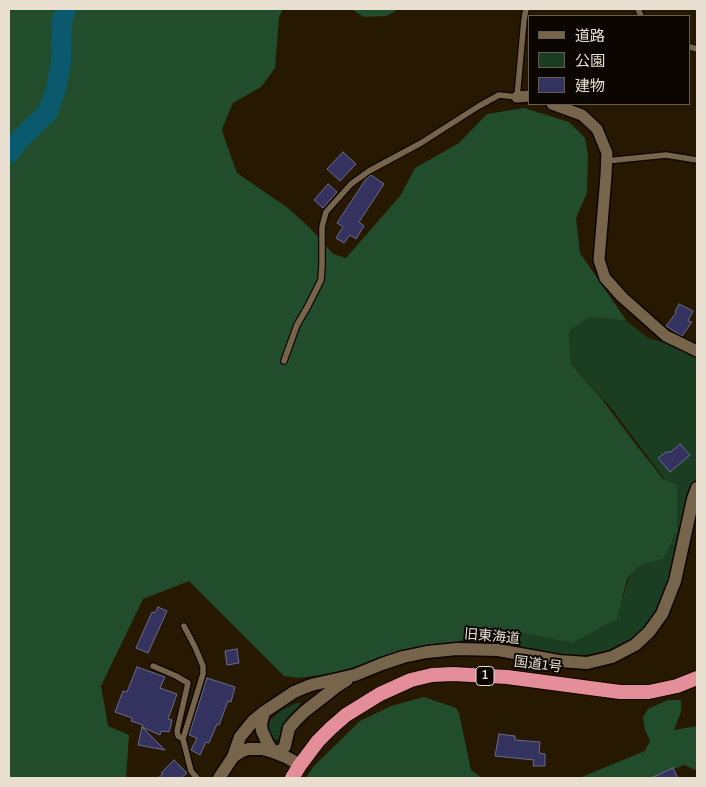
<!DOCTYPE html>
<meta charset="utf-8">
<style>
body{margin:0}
#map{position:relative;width:706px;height:787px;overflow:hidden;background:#271901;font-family:"Archivo Narrow","Noto Sans JP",sans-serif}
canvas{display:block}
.frame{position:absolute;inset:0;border:10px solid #e9dfd1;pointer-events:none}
.legend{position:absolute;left:528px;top:15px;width:162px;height:90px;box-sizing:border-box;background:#0b0601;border:1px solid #645d54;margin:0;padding:6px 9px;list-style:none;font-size:15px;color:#e9dfd1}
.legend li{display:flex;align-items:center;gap:10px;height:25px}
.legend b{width:25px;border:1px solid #645d54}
</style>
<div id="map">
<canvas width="706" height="787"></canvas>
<div class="frame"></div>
<ul class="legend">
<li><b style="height:6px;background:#76654a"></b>道路</li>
<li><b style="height:14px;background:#1b3d22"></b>公園</li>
<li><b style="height:14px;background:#34335f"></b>建物</li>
</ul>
</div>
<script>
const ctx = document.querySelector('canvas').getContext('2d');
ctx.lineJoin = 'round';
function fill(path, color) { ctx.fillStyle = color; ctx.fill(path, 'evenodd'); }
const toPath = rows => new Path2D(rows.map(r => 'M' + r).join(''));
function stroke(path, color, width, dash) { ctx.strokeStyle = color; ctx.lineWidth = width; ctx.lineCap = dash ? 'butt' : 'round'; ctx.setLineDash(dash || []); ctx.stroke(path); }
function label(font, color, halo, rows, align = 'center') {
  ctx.font = font + ' "Archivo Narrow","Noto Sans JP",sans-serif'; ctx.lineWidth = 4; ctx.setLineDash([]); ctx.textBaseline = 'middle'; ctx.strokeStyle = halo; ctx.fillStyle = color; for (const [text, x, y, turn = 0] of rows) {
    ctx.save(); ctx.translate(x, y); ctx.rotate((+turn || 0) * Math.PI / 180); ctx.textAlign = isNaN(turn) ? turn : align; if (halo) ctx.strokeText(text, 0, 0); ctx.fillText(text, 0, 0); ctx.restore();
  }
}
fill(toPath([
 [590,317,623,318,648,338,697,352,697,488,683,545,652,621,622,647,568,659,448,646,511,631,572,643,616,619,629,578,642,564,665,480,612,409,571,364,569,331],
 [297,703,300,703,300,705,289,716,281,730,281,739,276,740,271,737,269,733,268,727,270,720,282,710]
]), '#1b3d22');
fill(toPath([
 [9,9,283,9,279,17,275,68,261,87,233,103,222,129,224,137,237,173,288,208,310,228,333,254,346,258,400,196,415,168,459,143,487,114,524,108,569,122,585,138,588,156,587,193,576,218,580,253,626,320,590,317,569,331,571,364,601,398,637,446,664,480,677,484,677,531,663,559,642,564,627,579,617,619,572,643,511,631,413,650,334,673,299,678,284,676,189,581,143,599,101,686,108,726,129,735,126,778,9,778],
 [351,9,398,9,387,16,364,17],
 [424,697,456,708,459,713,471,770,482,778,306,778,314,766,360,721,391,706],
 [668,700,681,700,681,712,674,730,697,726,697,774,696,770,684,765,652,778,579,778,645,751,650,741,645,730,643,717,648,709]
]), '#224d2c');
stroke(toPath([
 [9,154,18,141,48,112,56,89,61,62,62,22,66,9]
]), '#0b596c', 20);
const building = toPath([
 [343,152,356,164,340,181,327,169,343,152],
 [371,175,384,184,359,222,364,226,356,239,350,235,344,243,336,238,343,227,337,223,366,179,371,175],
 [328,184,337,192,323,208,314,200,328,184],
 [679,304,693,311,688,321,692,322,682,336,666,326,676,313,675,312,679,304],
 [680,444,690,455,670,472,658,458,666,452,671,452,680,444],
 [158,607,167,611,148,653,136,648,152,612,155,613,158,607],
 [237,649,239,663,227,665,225,651,237,649],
 [137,667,165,677,160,688,177,694,168,719,172,720,169,732,161,731,160,735,142,727,143,725,131,721,132,718,115,712,123,691,127,692,137,667],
 [207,678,235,687,231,702,228,701,219,725,217,724,209,743,206,742,200,755,191,750,197,738,189,735,207,678],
 [142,727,165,750,138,745,142,727],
 [499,734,515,736,515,740,540,742,539,753,545,754,545,766,533,766,534,760,495,756,499,734],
 [174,760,187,773,181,778,158,778,163,774,161,773,174,760],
 [673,768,678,778,651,778,673,768]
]);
fill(building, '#34335f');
stroke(building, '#6b6c89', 1);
const service = toPath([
 [638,9,641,16],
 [690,47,697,49],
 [606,161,666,155,697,160],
 [284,361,297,325,308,306,321,280,322,265,322,227,326,212,351,184,369,171,421,143,479,106,499,95,517,97,524,20,526,9],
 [184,626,195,647,203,666,203,674,183,739,191,771,197,778],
 [153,666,176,676,188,683,177,731,178,736,183,739]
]);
const minor = toPath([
 [517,97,530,96],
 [552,104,582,115,597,129,607,153,606,176,599,260,605,278,622,297,666,336,697,351]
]);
const tertiary = toPath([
 [264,712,261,724,262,731,268,744,273,752,288,758,300,765],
 [233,757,240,752,248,749,263,749,273,752,282,750,285,746,289,728,296,720,304,712,336,687,347,680],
 [219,778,233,757,240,737,253,721,264,712,294,692,311,685,355,675,382,664,403,657,427,652,457,649,498,650,559,661,587,663,612,657,635,645,649,632,662,614,675,581,693,499,697,488]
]);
const trunk = toPath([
 [292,778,300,765,318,741,331,728,346,715,380,694,411,680,432,675,453,674,507,677,620,692,649,692,677,686,697,678]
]);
stroke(service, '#0f0400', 8);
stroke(minor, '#0f0400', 14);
stroke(tertiary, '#0f0400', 15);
stroke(trunk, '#0f0400', 16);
stroke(service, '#76654a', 5.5);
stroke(minor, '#76654a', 11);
stroke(tertiary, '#76654a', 12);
stroke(trunk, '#e38e99', 14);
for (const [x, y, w] of [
 [485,676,18]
]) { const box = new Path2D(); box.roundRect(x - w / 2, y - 9.5, w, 19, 4); ctx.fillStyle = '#0b0601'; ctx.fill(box); stroke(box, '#e9dfd1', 1); }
label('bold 12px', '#e9dfd1', null, [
 ["1",485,676]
]);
label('14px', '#e9dfd1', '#0b0601', [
 ["旧東海道",492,637,5],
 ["国道1号",538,665,7]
]);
</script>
